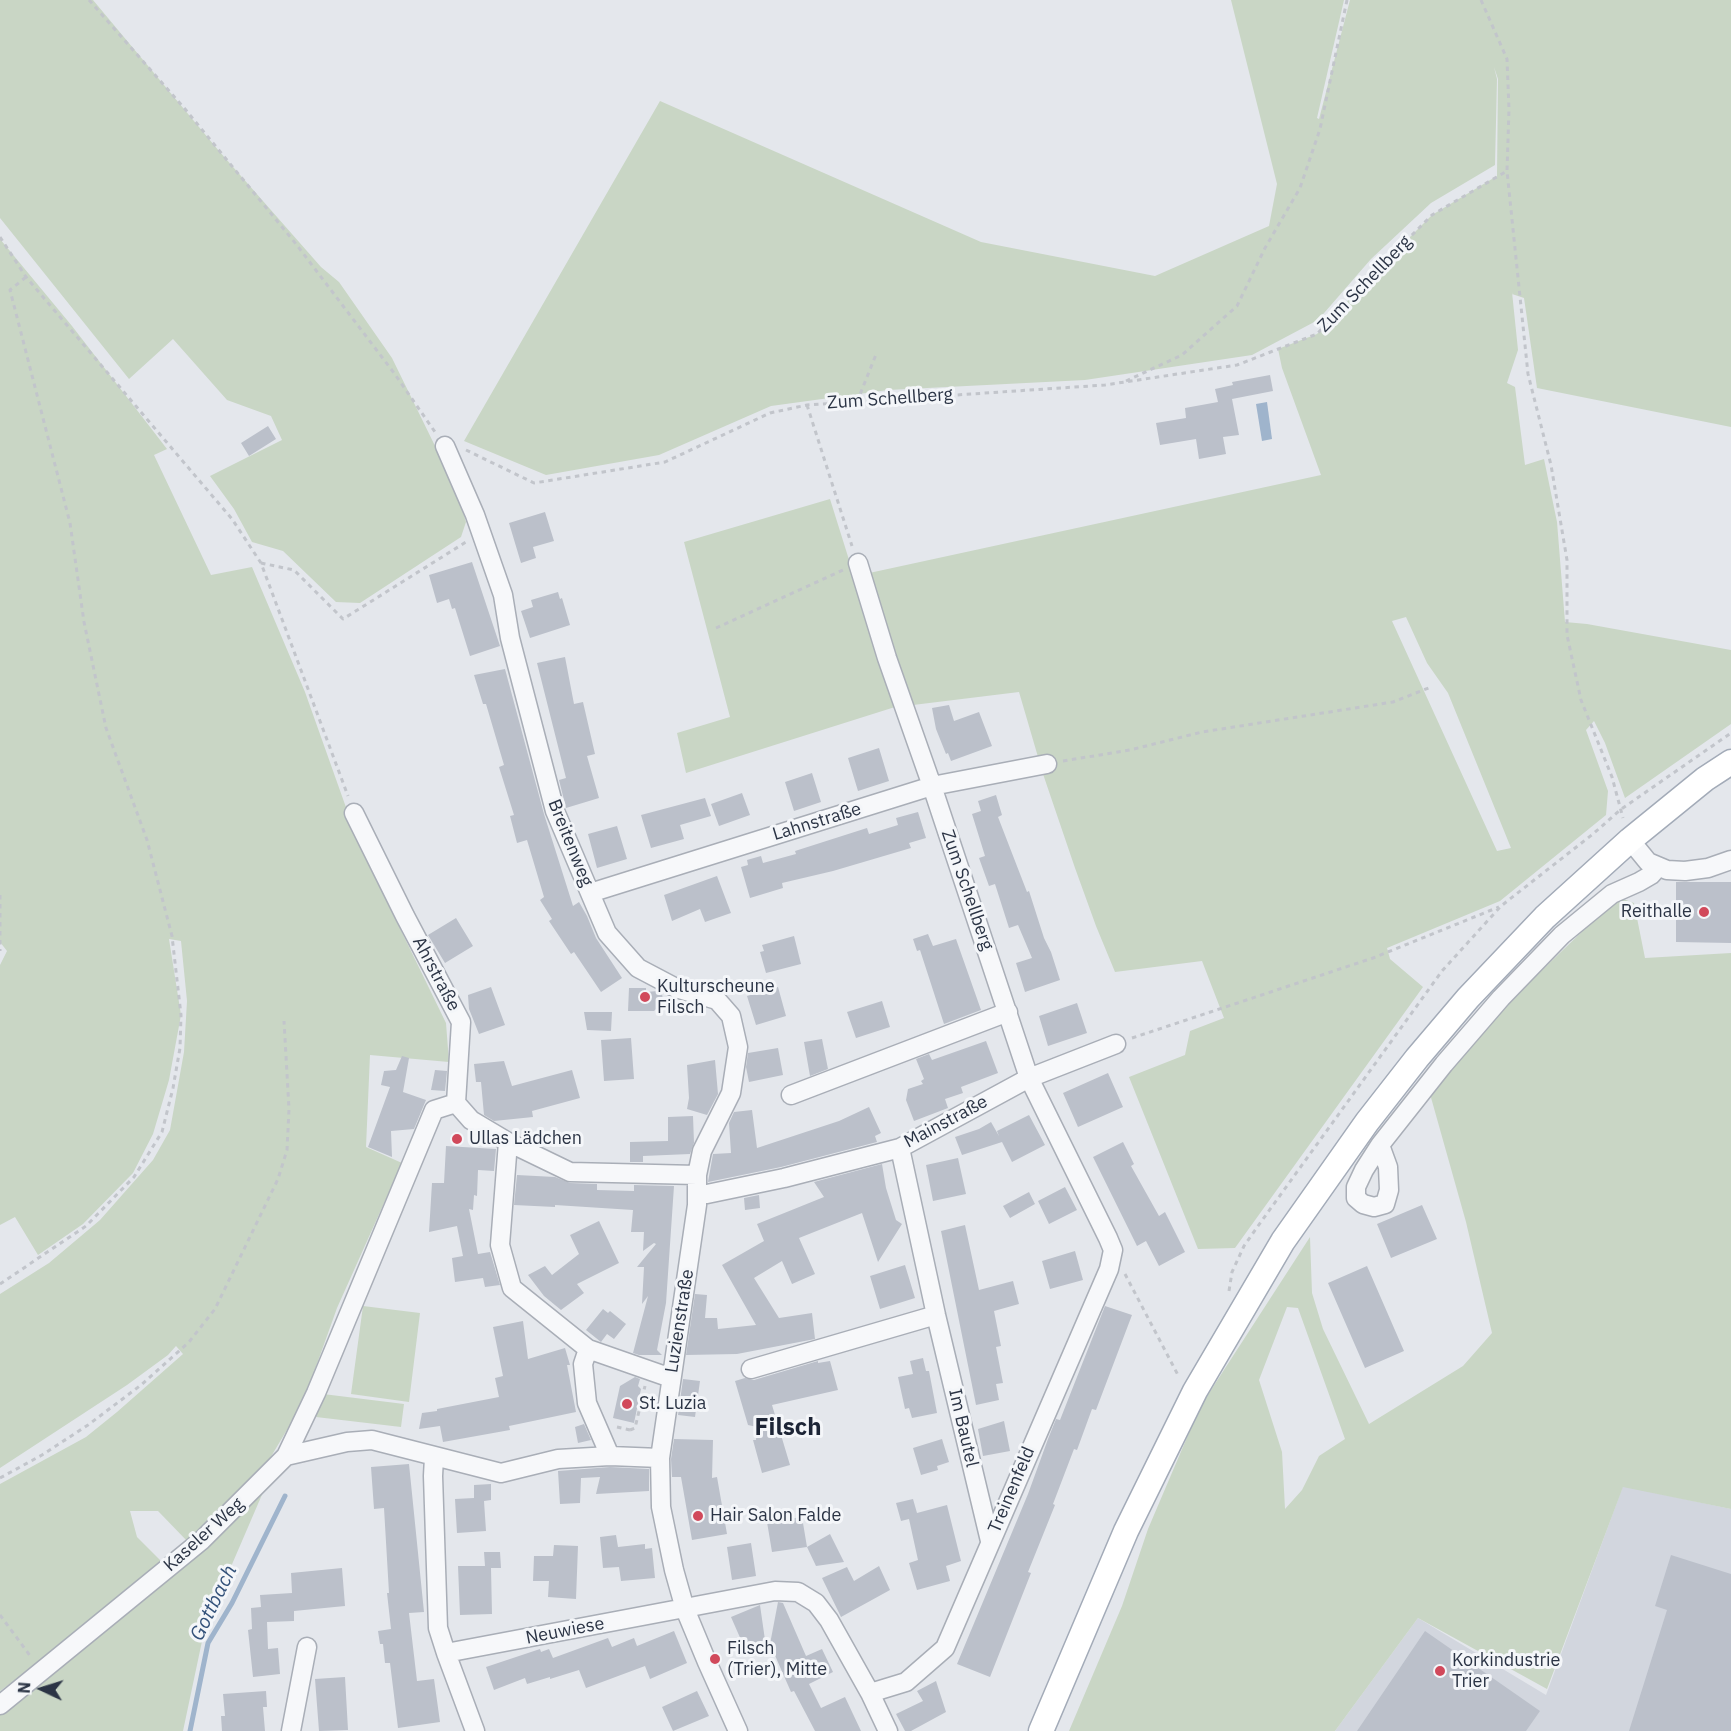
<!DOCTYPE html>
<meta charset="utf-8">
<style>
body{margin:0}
#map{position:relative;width:1731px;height:1731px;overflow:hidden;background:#e4e7ec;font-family:"IBM Plex Sans",sans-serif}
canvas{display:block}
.north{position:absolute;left:12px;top:1659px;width:60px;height:60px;-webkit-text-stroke:4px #f4f6f9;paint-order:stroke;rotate:274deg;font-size:16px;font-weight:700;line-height:24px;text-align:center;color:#2b3445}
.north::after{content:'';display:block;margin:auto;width:21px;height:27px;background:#2b3445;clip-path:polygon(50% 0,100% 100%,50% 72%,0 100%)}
</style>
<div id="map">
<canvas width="1731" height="1731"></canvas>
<div class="north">N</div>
</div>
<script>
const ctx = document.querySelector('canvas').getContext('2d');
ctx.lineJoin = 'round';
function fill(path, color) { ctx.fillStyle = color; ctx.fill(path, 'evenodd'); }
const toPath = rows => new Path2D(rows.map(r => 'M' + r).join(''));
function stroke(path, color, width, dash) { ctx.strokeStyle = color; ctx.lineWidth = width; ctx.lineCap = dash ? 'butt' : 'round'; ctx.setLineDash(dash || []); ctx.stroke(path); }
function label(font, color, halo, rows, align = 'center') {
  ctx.font = font + ' "IBM Plex Sans",sans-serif'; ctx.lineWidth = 6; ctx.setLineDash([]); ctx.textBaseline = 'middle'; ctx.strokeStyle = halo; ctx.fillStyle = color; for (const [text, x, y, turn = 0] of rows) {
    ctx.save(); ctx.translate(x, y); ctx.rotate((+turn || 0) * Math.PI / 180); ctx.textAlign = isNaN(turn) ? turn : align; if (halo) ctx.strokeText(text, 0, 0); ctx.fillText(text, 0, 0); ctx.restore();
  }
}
fill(toPath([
 [1623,1486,1731,1509,1731,1731,1335,1731,1418,1618,1546,1695]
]), '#d2d6de');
fill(toPath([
 [0,0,93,0,219,151,321,267,339,282,392,358,437,450,459,499,466,522,461,537,360,603,336,602,283,551,252,542,234,509,210,476,282,440,271,416,227,400,173,339,129,379,0,218],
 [1231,0,1344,0,1317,118,1319,119,1350,0,1731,0,1731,427,1537,388,1524,298,1512,294,1512,292,1518,350,1507,383,1515,387,1525,465,1544,459,1557,522,1565,622,1587,624,1731,650,1731,724,1625,798,1605,743,1594,721,1586,730,1608,791,1606,815,1500,901,1387,948,1390,959,1423,987,1235,1248,1198,1249,1129,1077,1185,1055,1190,1031,1224,1018,1202,961,1115,972,1096,926,1075,868,1043,774,1019,692,913,705,887,658,860,575,1321,475,1282,368,1278,349,1317,334,1372,275,1432,215,1497,176,1498,79,1494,67,1497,79,1495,165,1431,203,1371,259,1318,320,1252,355,1085,380,888,390,771,406,659,455,546,475,464,441,660,101,981,242,1155,276,1269,226,1277,184],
 [1406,617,1427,663,1448,693,1511,848,1497,851,1392,621],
 [0,239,72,326,167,449,154,455,211,575,252,567,305,692,359,844,446,1023,449,1062,370,1055,366,1147,402,1163,337,1308,303,1403,263,1470,189,1543,158,1511,130,1511,137,1537,162,1562,34,1666,0,1691,0,1484,86,1437,117,1412,183,1354,176,1346,168,1355,127,1385,0,1468,0,1294,49,1263,100,1220,153,1160,170,1130,184,1052,187,1001,181,941,169,939,181,1015,169,1080,153,1134,133,1173,83,1224,38,1255,15,1217,0,1225,0,965,7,951,0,942],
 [830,499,895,707,686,773,677,733,730,717,684,542],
 [1618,897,1634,903,1645,958,1731,953,1731,1509,1623,1487,1547,1689,1418,1618,1335,1731,1069,1731,1122,1606,1148,1529,1200,1407,1310,1237,1312,1293,1323,1329,1369,1424,1463,1366,1492,1333,1466,1222,1430,1094,1484,1026],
 [1287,1307,1298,1308,1345,1439,1319,1456,1302,1490,1285,1509,1282,1452,1259,1380],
 [363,1306,420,1313,409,1402,351,1394],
 [323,1394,404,1404,401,1427,316,1417],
 [264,1490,205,1627,183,1731,0,1731,0,1714,50,1674]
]), '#c9d6c5');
fill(toPath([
 [1267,402,1272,439,1262,441,1256,404]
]), '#9fb4cc');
stroke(toPath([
 [190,1731,208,1643,232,1603,285,1496]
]), '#9fb4cc', 5);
fill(toPath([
 [1270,375,1273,391,1232,399,1239,435,1223,437,1226,454,1199,459,1196,439,1160,445,1156,423,1186,418,1185,408,1218,402,1215,389,1233,385,1232,382],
 [268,426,276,439,249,456,241,443],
 [545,512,554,541,533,547,536,558,521,563,509,523],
 [472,562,500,646,470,656,455,608,452,609,449,599,437,603,429,575],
 [558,592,560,599,562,598,570,625,530,638,521,611,533,607,531,600],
 [565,657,574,704,583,702,595,754,587,756,599,798,566,808,559,780,566,778,537,663],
 [505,669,544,814,573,906,579,902,587,916,596,938,622,978,601,992,574,952,571,954,549,921,552,919,540,900,544,897,527,840,517,843,510,816,514,815,499,767,504,765,486,704,483,704,474,675],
 [949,705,954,721,979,712,992,746,951,761,948,753,946,754,936,729,932,708],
 [879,748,889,781,858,791,848,758],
 [812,773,821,802,794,811,785,782],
 [742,793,750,815,719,826,711,804],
 [996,795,1002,815,998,817,1027,892,1029,891,1044,938,1051,952,1060,980,1025,992,1016,963,1032,958,1018,925,1009,928,995,884,989,886,979,858,985,856,972,814,981,811,978,801],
 [705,798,711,816,680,825,684,839,651,848,641,815],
 [918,812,926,838,909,843,911,848,833,871,782,883,783,888,750,898,741,867,748,865,747,860,761,856,763,863,796,854,795,851,867,828,869,834,898,825,896,818],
 [617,826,627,859,597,868,588,834],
 [717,876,731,913,705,922,700,909,672,921,664,895],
 [1676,882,1731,882,1731,943,1676,942],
 [456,918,473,946,445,963,428,935],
 [928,934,933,946,956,939,981,1010,944,1024,920,950,917,951,913,939],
 [794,936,801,964,766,973,760,952,764,951,762,945],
 [491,987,505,1025,479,1034,469,1009,468,995],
 [778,987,786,1016,756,1025,747,996],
 [629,988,646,988,646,992,658,991,662,993,663,1002,654,1011,628,1011],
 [882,1001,890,1027,856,1038,847,1012],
 [1077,1003,1087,1033,1048,1046,1039,1016],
 [584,1012,612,1012,611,1031,587,1030],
 [631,1038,634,1079,604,1081,601,1040],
 [822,1039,828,1069,810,1076,804,1042],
 [986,1041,998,1073,961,1087,963,1093,945,1099,948,1108,914,1121,906,1100,908,1089,923,1084,921,1081,924,1079,916,1059,929,1054,932,1060],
 [778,1048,783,1075,749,1082,746,1067,748,1053],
 [402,1056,409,1058,403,1092,426,1100,414,1129,391,1131,392,1157,368,1147,390,1087,381,1085,384,1071,396,1070],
 [715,1060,718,1094,707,1115,687,1109,689,1098,687,1065],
 [504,1061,512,1086,572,1070,580,1098,532,1111,533,1117,494,1121,484,1115,481,1082,476,1082,474,1064],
 [435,1070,447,1071,445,1091,431,1090],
 [1108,1073,1123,1107,1078,1127,1063,1093],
 [869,1107,881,1133,875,1136,877,1142,781,1167,708,1182,713,1154,731,1153,729,1123,734,1112,752,1110,757,1148,839,1121],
 [1029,1115,1045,1145,1012,1162,1002,1142,962,1155,955,1137,979,1129,991,1122,999,1136,997,1131],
 [693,1116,694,1143,690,1154,643,1156,643,1162,630,1162,630,1142,668,1141,668,1117],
 [1123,1142,1134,1164,1131,1166,1159,1216,1165,1212,1185,1252,1159,1266,1146,1241,1137,1246,1093,1157],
 [446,1146,496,1149,494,1171,478,1170,477,1196,474,1195,473,1210,469,1209,478,1254,490,1252,500,1285,485,1287,483,1278,455,1282,452,1258,463,1256,457,1226,429,1232,432,1183,444,1183],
 [958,1158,966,1194,933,1201,926,1165],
 [882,1164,886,1188,896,1220,902,1224,878,1262,862,1213,799,1238,815,1274,792,1284,782,1261,754,1278,779,1318,812,1313,815,1339,737,1354,686,1355,695,1294,707,1295,705,1318,717,1318,718,1329,756,1325,722,1265,764,1241,757,1224,824,1197,814,1182],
 [517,1175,555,1177,570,1183,597,1184,597,1190,634,1191,634,1185,674,1186,666,1303,657,1350,662,1355,639,1355,633,1353,648,1296,642,1304,644,1267,637,1267,656,1244,654,1243,643,1251,644,1232,631,1232,633,1210,555,1205,555,1207,514,1205],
 [1065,1187,1077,1210,1049,1224,1038,1201],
 [1029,1192,1035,1204,1010,1218,1003,1206],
 [759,1195,760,1208,745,1210,744,1198],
 [1422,1205,1437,1239,1391,1258,1377,1224],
 [599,1221,619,1263,577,1284,584,1293,561,1310,544,1296,528,1275,545,1266,552,1275,579,1254,570,1235],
 [965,1225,979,1290,1013,1281,1019,1304,994,1311,1001,1346,996,1347,1003,1383,996,1384,999,1400,976,1405,941,1231],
 [1075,1251,1083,1280,1050,1289,1042,1261],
 [905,1265,915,1298,880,1309,870,1276],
 [1367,1266,1404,1351,1365,1368,1328,1283],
 [1105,1306,1132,1315,1096,1410,1092,1409,1077,1450,1074,1449,1053,1504,1055,1505,1028,1572,1031,1573,990,1677,957,1664,1028,1494,1048,1439,1056,1419,1060,1420],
 [603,1309,608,1313,610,1311,626,1324,614,1339,607,1334,601,1342,586,1330],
 [523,1321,528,1359,565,1348,570,1365,567,1365,576,1412,509,1426,510,1430,443,1442,440,1426,419,1429,422,1413,437,1411,437,1409,499,1397,495,1378,503,1376,493,1327],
 [923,1358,926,1371,929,1371,937,1413,912,1418,909,1408,905,1409,898,1377,913,1374,910,1361],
 [818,1361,818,1363,830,1361,838,1390,772,1405,790,1465,762,1473,753,1440,756,1440,757,1427,748,1425,735,1381,745,1378,754,1380],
 [635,1377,640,1379,638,1386,641,1389,634,1423,613,1418,620,1386],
 [683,1379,700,1381,695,1417,678,1415],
 [1004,1421,1010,1451,983,1456,978,1429],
 [584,1424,591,1440,578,1443,575,1427],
 [674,1439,713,1440,712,1478,717,1477,727,1534,692,1540,681,1477,672,1477,671,1459],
 [942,1439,949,1462,937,1466,938,1470,921,1475,913,1448],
 [409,1464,424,1612,409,1613,417,1681,434,1679,440,1722,398,1728,390,1663,385,1663,383,1644,380,1644,378,1631,391,1629,387,1593,389,1593,384,1508,374,1509,371,1467],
 [610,1467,649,1469,649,1491,596,1494,600,1477,581,1478,580,1503,560,1504,558,1471],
 [491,1484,491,1500,484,1501,486,1531,457,1533,455,1499,474,1498,474,1485],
 [913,1499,917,1513,947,1505,961,1561,946,1566,950,1581,917,1590,909,1563,918,1560,909,1519,901,1521,896,1503],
 [802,1517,807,1547,772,1552,767,1522],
 [830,1534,844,1562,816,1566,807,1547],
 [616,1535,618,1547,645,1544,645,1549,652,1548,655,1578,621,1581,619,1567,603,1568,600,1537],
 [751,1543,756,1576,732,1580,727,1547],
 [554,1545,578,1546,576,1599,548,1597,549,1581,533,1581,534,1556,553,1556],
 [484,1552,500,1552,501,1568,491,1568,492,1614,460,1615,458,1566,485,1566],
 [1671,1555,1731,1574,1731,1731,1629,1731,1667,1610,1655,1606],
 [879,1566,890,1590,841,1617,822,1578,847,1567,854,1581],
 [342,1568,345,1606,294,1611,294,1621,267,1622,268,1649,278,1648,280,1674,253,1677,248,1630,252,1629,251,1608,261,1607,260,1595,292,1593,291,1573],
 [778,1602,783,1603,806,1656,822,1649,833,1672,809,1684,821,1708,845,1697,861,1731,815,1731,794,1691,791,1692,770,1644],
 [760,1605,765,1640,745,1649,731,1617],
 [674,1631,687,1663,650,1679,645,1666,586,1688,579,1670,550,1679,550,1677,527,1684,525,1678,494,1690,486,1667,540,1649,541,1652,549,1649,553,1658,608,1638,612,1647,634,1638,637,1646],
 [1425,1631,1540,1711,1526,1731,1357,1731],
 [345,1677,348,1730,319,1731,315,1679],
 [936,1681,946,1712,911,1731,905,1731,896,1714,923,1701,917,1691],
 [266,1691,267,1707,263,1707,265,1731,222,1731,221,1716,225,1716,223,1694],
 [697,1691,709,1716,673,1731,662,1707]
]), '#bbc0ca');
const minor = toPath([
 [445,446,475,515,503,595,510,638,555,811,607,933,638,968,676,988,717,1000,731,1016,738,1047,731,1093,702,1151,697,1175,697,1205,660,1458,661,1507,674,1570,685,1609,707,1662,738,1731],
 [858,563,887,658,932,786,1029,1078,1108,1238,1113,1250,1109,1269,945,1648,906,1682,870,1693],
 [354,813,405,916,461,1022,456,1103,471,1120,508,1142,570,1172,697,1175],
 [1630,840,1648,862,1667,870,1685,871,1708,868,1731,860],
 [590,893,932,786,1047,764],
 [791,1095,1008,1012],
 [508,1142,500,1245,512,1288,588,1349,671,1378],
 [1380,1145,1364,1170,1356,1187,1356,1198,1363,1204,1374,1207,1385,1204,1389,1190,1388,1167,1380,1145,1444,1064,1501,998,1562,935,1612,894,1639,882,1651,875,1658,867],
 [900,1148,936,1315,990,1541],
 [697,1193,707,1194,784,1178,900,1148,1029,1078,1116,1044],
 [588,1349,583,1364,587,1403,610,1456],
 [751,1369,936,1315],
 [286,1456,316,1393,434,1110,456,1103],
 [434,1457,433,1476,438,1628,446,1653,775,1591,798,1592,816,1603,829,1620,870,1693,888,1731],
 [446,1653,475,1731],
 [0,1705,202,1540,286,1456,347,1442,372,1440,501,1473,558,1459,610,1456,660,1458],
 [291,1731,307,1647]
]);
const major = toPath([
 [1041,1731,1126,1531,1195,1391,1283,1241,1367,1122,1417,1058,1468,998,1545,917,1630,840,1705,779,1731,762]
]);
stroke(minor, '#a9aeb7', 21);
stroke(major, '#a3abb8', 27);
stroke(toPath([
 [89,0,185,109,296,244,394,373,435,432],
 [1481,0,1507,59,1509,109,1507,171,1528,374,1551,465,1567,560,1567,635,1581,700,1612,777,1623,818],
 [0,237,26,277,232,519,261,563,348,796],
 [1126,381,1182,355,1237,306,1265,248,1300,188,1320,129,1347,0],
 [857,402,877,352],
 [807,405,852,546],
 [466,450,534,483,665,462,770,413,807,405,1105,385,1237,365,1317,334,1372,275,1432,215,1507,171],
 [261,563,294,570,343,619,466,542],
 [716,628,843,570],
 [1063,761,1130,750,1202,732,1393,702,1431,687],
 [0,895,0,951],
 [1132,1038,1373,958,1499,907],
 [1125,1274,1179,1377],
 [0,1284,86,1226,134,1177,162,1132,173,1088,180,1048,181,1015,172,936,147,840,106,728,84,622,70,523,10,290,26,277],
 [1229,1291,1232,1272,1244,1246,1258,1226,1442,971,1501,906,1593,834,1620,810,1731,733],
 [617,1427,630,1430],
 [630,1430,635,1428,645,1386],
 [0,1478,42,1455,88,1425,141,1385,189,1342,215,1309,278,1179,287,1150,289,1109,284,1021],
 [0,1615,31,1657]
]), '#c2c5cb', 3, [4.5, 4.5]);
stroke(minor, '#f7f8fa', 18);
stroke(major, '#fff', 24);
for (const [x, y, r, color] of [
 [1704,912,6,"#d1495b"],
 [645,997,6,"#d1495b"],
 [457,1139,6,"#d1495b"],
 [627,1404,6,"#d1495b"],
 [698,1516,6,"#d1495b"],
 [715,1659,6,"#d1495b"],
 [1440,1671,6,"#d1495b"]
]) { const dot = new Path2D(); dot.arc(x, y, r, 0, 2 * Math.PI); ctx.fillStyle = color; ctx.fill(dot); stroke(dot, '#f4f6f9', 2); }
label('18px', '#2b3445', '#f4f6f9', [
 ["Zum Schellberg",1365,284,-46],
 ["Zum Schellberg",890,399,-4],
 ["Lahnstraße",817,822,-17],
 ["Breitenweg",570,843,68],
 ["Zum Schellberg",967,890,71],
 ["Ahrstraße",436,974,62],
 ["Mainstraße",946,1122,-28],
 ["Luzienstraße",680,1321,-81],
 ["Im Bautel",963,1428,77],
 ["Treinenfeld",1012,1490,-67],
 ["Kaseler Weg",204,1535,-42],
 ["Neuwiese",565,1631,-11]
]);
label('18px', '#2b3445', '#f4f6f9', [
 ["Reithalle",1692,912,"right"],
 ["Kulturscheune",657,987],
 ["Filsch",657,1008],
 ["Ullas Lädchen",469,1139],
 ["St. Luzia",639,1404],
 ["Hair Salon Falde",710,1516],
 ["Filsch",727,1649],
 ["(Trier), Mitte",727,1670],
 ["Korkindustrie",1452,1661],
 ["Trier",1452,1682]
], 'left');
label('italic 20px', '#34527a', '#f4f6f9', [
 ["Gottbach",214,1603,-64]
]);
label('bold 24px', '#1d2536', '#f4f6f9', [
 ["Filsch",788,1428]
]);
</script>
